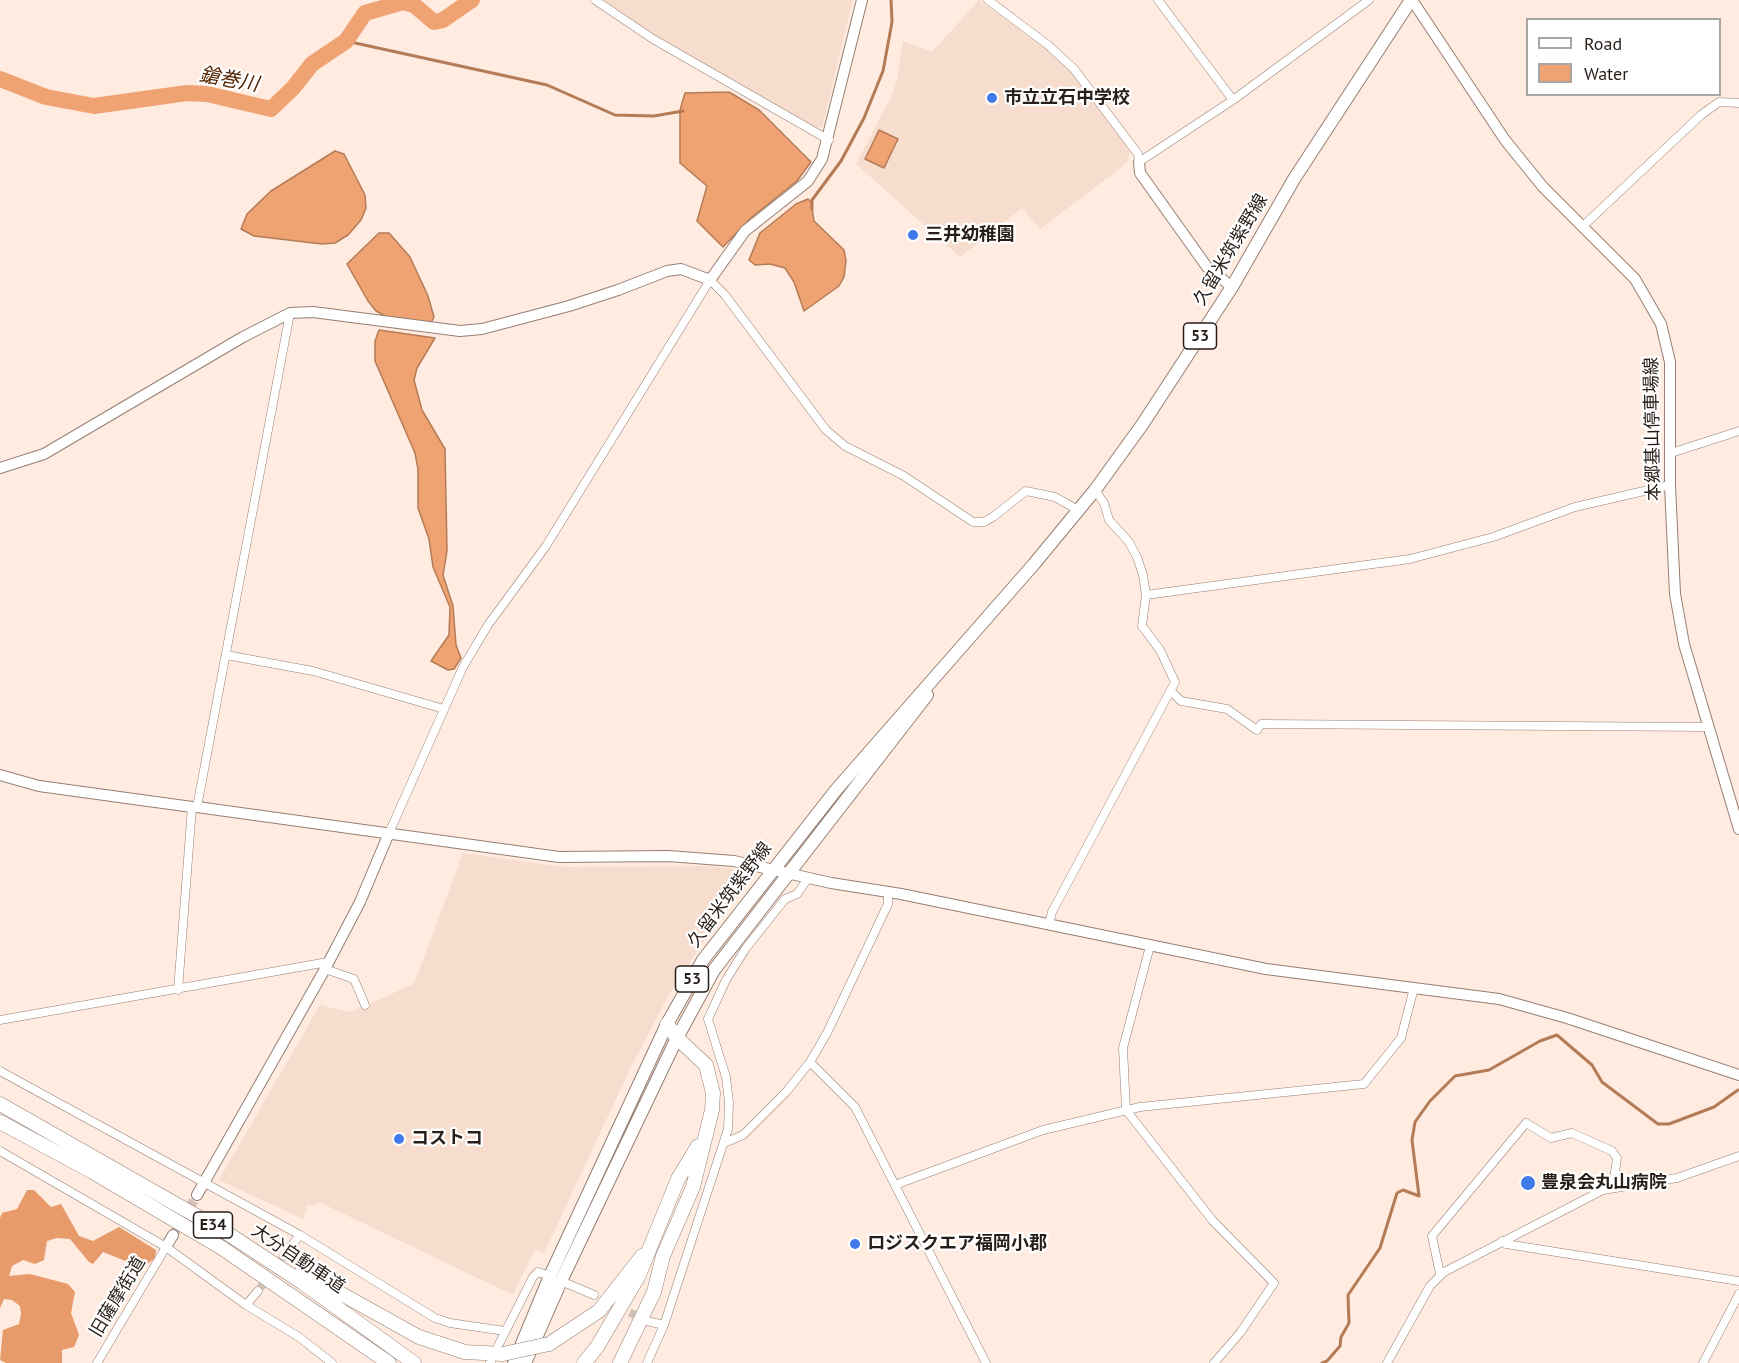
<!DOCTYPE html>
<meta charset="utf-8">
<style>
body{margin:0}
#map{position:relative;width:1739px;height:1363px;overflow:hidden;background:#ffebdf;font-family:"PT Sans",sans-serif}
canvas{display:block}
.legend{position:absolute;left:1526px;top:18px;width:195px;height:78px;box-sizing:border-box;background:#fff;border:2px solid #a9a5a3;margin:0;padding:8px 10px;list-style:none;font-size:18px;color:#271e19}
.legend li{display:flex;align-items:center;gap:12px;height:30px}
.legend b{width:30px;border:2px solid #a9a5a3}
</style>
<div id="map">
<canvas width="1739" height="1363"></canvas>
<ul class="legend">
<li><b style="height:8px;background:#fff"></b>Road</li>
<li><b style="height:16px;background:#f0a372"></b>Water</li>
</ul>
</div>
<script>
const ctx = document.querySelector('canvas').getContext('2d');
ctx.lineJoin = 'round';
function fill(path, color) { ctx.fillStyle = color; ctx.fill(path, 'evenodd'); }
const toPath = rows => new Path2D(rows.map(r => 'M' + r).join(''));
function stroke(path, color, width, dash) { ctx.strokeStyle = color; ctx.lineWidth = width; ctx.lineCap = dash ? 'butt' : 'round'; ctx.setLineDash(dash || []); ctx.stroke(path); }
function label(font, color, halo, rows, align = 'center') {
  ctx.font = font + ' "PT Sans","Noto Sans JP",sans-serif'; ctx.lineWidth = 4.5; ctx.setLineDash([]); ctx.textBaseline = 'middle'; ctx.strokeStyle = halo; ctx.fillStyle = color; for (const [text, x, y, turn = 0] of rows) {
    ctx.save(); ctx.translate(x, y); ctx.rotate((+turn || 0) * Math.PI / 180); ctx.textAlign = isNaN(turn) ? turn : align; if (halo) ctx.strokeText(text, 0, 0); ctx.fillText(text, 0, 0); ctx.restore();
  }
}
fill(toPath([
 [603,0,853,0,822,128,814,127,670,45],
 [979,0,1066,63,1130,152,1127,163,1040,229,1022,208,960,257,856,164,892,95,897,80,903,41,932,52],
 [463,853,564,867,710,866,741,870,747,886,721,916,673,987,631,1067,544,1253,535,1249,513,1295,319,1202,313,1206,308,1204,303,1219,219,1180,320,1005,350,1012,414,984]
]), '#f7ddce');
fill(toPath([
 [27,1190,34,1190,51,1207,61,1204,79,1236,93,1241,119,1227,156,1250,155,1258,143,1268,103,1252,93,1264,89,1262,70,1239,57,1238,47,1241,44,1260,35,1264,23,1260,12,1266,9,1276,30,1274,68,1284,75,1292,71,1313,79,1335,74,1347,62,1350,62,1363,6,1363,0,1360,3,1330,19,1324,21,1314,20,1306,12,1300,4,1299,0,1308,0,1218,2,1213,17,1209]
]), '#e79a6a');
const water = toPath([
 [729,92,759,110,811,162,797,181,752,217,723,247,697,221,707,186,680,163,680,110,685,93,729,92],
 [879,130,898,139,884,168,865,159,879,130],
 [335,151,344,154,365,195,366,208,361,220,348,235,335,243,322,244,254,236,241,229,247,214,271,191,335,151],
 [808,199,811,202,814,221,844,250,846,261,844,277,839,286,804,311,794,282,785,268,770,264,755,265,749,260,760,233,796,204,808,199],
 [379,233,389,233,410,257,428,296,434,317,431,323,385,316,376,311,368,301,347,264,379,233],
 [379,330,435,338,417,368,414,380,422,410,445,449,447,551,443,575,453,606,456,645,461,658,454,669,448,670,431,661,449,635,450,607,433,567,429,539,418,508,418,469,415,453,375,361,375,341,379,330]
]);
fill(water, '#f0a372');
stroke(water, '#b47b57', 1.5);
stroke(toPath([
 [346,41,547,85,615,115,654,116,683,111],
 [812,209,812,200,841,161,864,118,883,71,892,22,891,0],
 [1322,1363,1327,1361,1340,1346,1341,1337,1349,1323,1348,1295,1380,1248,1397,1193,1403,1190,1419,1196,1412,1140,1415,1122,1430,1101,1455,1076,1489,1070,1540,1041,1557,1035,1592,1065,1602,1082,1658,1124,1669,1124,1714,1107,1738,1090]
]), '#b47b57', 3);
stroke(toPath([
 [0,79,46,97,94,106,187,93,207,94,271,109,293,88,312,64,346,41,365,13,403,2,414,5,434,22,443,20,472,0]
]), '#f0a372', 16);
stroke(toPath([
 [258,1291,291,1246],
 [619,1307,643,1319]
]), '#d4c2b7', 8, [8, 4]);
stroke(toPath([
 [173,1235,197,1195]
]), '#d4c2b7', 10, [10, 5]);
const street = toPath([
 [595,0,653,39,829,140],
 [988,0,1048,45,1074,69,1138,154,1139,162,1233,100,1369,0],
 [1158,0,1233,100],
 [1582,227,1701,115,1719,102,1739,103],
 [1671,453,1739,431],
 [1146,595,1410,559,1493,537,1575,507,1670,485],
 [226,655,313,671,444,709],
 [1171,691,1181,701,1227,709,1257,730,1261,724,1708,727],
 [389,833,463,667,488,625,546,546,710,280,725,295,826,430,845,446,904,476,973,522,984,522,993,517,1026,491,1055,497,1078,510],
 [1049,925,1052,912,1175,682,1160,650,1142,626,1146,595,1143,575,1137,557,1129,542,1109,520,1104,503,1095,490],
 [1150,946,1123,1048,1126,1110,1213,1221,1274,1283,1240,1333,1214,1363],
 [325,969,354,979,365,1005],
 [178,990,192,807,197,807,290,313],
 [0,1020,328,962],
 [810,1062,855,1107,986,1363],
 [0,1071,300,1235,435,1318,450,1323,505,1331],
 [724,1143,743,1135,786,1092,810,1062,827,1033,888,904,888,892],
 [0,1151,166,1247,246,1305,299,1337,332,1363],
 [895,1185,1043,1130,1140,1107,1364,1084,1401,1038,1414,988],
 [1502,1241,1506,1244,1739,1281],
 [291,1246,300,1235],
 [1440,1274,1432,1236,1526,1123,1551,1138,1572,1133,1612,1151,1617,1158,1613,1186],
 [561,1281,594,1295],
 [246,1305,258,1291],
 [647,1321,664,1325],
 [498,1346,533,1277,538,1272,550,1276],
 [97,1363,166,1247],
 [490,1363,491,1362],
 [647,1363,664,1325,728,1129,729,1102,726,1077,708,1019,726,980,746,948,785,899,797,894,809,877],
 [1387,1363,1430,1286,1444,1272,1603,1190,1677,1178,1739,1156],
 [1703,1363,1739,1294]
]);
const secondary = toPath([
 [1412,0,1505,140,1543,187,1635,279,1661,324,1670,362,1670,485,1675,594,1684,644,1739,829],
 [1139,162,1140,173,1207,267,1232,287],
 [0,468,44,454,243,337,290,313,313,312,460,331,482,329,569,306,618,290,667,271,681,269,710,280,745,231,808,181,822,159,862,0],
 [0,775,39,786,192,807],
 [197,807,559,857,668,856,734,861,831,883,901,894,1266,969,1499,999,1567,1018,1739,1075],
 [197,1195,325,969,360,902,389,833],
 [166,1247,173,1235]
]);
const primary = toPath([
 [514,1363,550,1276,667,1024,703,960,836,790,1034,564,1095,490,1142,425,1232,287,1294,179,1411,0],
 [525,1363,561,1281,677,1038,714,970,927,695]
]);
const highway = toPath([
 [0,1104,230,1235,303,1283,414,1363],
 [0,1122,91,1171,222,1248,389,1363],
 [302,1272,419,1337,465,1352,503,1354],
 [549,1344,599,1311,642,1256],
 [584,1363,597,1347,638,1277,678,1179,698,1146],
 [620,1363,654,1292,663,1256,693,1187,712,1110,713,1093,706,1065,677,1038,667,1024]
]);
stroke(street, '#957f72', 9);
stroke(secondary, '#957f72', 12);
stroke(primary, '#957f72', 14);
stroke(highway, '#957f72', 15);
stroke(street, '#fff', 8);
stroke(secondary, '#fff', 10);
stroke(primary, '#fff', 12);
stroke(highway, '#fff', 14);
const highwayBridge = toPath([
 [503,1354,549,1344]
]);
stroke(highwayBridge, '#957f72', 15, []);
stroke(highwayBridge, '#fff', 14);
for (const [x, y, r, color] of [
 [992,98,6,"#4079e9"],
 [913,235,6,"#4079e9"],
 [399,1139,6,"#4079e9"],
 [1528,1183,8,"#4079e9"],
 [855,1244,6,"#4079e9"]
]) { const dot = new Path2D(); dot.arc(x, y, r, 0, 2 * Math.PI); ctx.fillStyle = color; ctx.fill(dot); stroke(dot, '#fff', 2); }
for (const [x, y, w] of [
 [1200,336,33],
 [692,979,33],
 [213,1225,39]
]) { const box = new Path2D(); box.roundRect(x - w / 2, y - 13, w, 26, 4.5); ctx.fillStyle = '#fff'; ctx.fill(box); stroke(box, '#271e19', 1.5); }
label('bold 16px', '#271e19', null, [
 ["53",1200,336],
 ["53",692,979],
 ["E34",213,1225]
]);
label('bold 18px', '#271e19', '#fff', [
 ["市立立石中学校",1004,98],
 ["三井幼稚園",925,235],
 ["コストコ",411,1139],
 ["豊泉会丸山病院",1541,1183],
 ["ロジスクエア福岡小郡",867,1244]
], 'left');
label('18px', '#271e19', '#fff', [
 ["久留米筑紫野線",1231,250,-59],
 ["本郷基山停車場線",1653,429,-91],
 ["久留米筑紫野線",730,895,-53],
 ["大分自動車道",298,1259,34],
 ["旧薩摩街道",118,1297,-59]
]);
label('italic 20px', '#542400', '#fff', [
 ["鎗巻川",229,80,10]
]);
</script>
